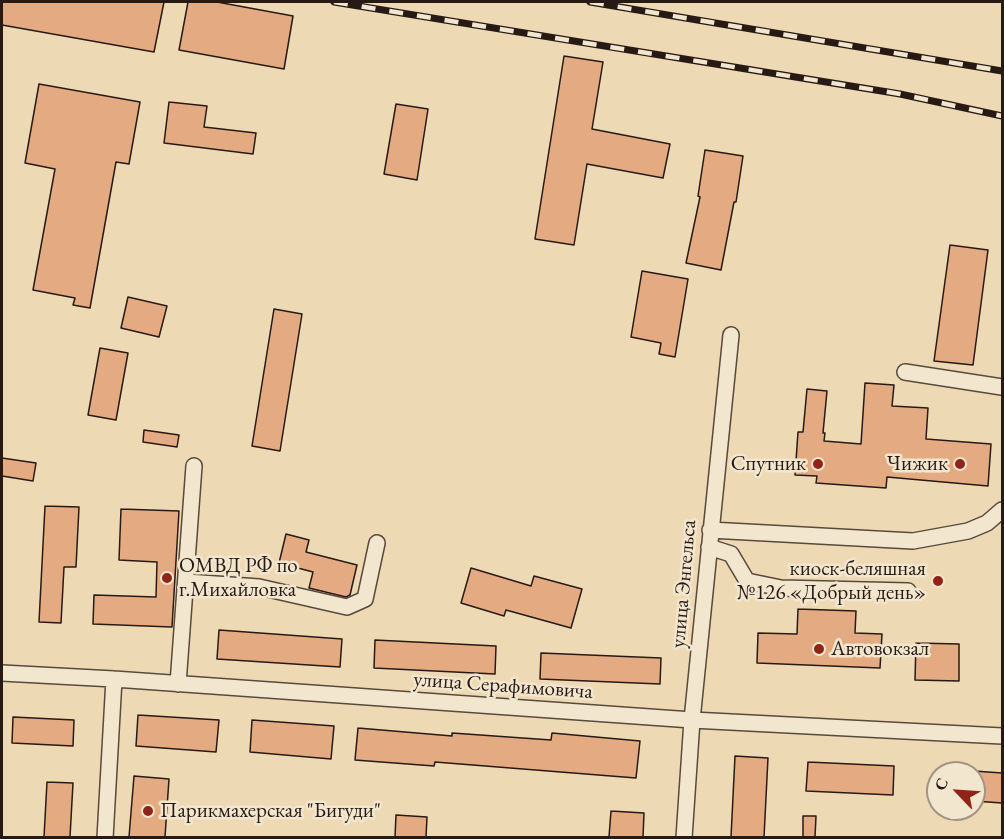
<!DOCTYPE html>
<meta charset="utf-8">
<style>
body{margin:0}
#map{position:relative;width:1004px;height:839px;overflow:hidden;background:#edd9b4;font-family:"EB Garamond",serif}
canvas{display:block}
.frame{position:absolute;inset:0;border:3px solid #271a14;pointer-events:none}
.north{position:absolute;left:926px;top:761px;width:60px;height:60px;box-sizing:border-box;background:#f3e6ce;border:2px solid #a19484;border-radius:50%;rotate:295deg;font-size:16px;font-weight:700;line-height:24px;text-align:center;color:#271a14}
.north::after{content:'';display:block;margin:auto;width:21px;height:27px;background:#8f2418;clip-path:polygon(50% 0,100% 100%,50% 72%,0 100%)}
</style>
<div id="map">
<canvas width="1004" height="839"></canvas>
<div class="frame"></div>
<div class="north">С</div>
</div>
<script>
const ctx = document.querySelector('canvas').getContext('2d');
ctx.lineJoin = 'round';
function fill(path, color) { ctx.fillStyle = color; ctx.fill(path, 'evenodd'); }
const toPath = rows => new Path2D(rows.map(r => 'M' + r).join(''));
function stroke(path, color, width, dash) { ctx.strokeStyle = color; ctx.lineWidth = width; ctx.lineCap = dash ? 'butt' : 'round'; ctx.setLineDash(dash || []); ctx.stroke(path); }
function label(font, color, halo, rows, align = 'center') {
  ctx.font = font + ' "EB Garamond",serif'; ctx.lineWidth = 5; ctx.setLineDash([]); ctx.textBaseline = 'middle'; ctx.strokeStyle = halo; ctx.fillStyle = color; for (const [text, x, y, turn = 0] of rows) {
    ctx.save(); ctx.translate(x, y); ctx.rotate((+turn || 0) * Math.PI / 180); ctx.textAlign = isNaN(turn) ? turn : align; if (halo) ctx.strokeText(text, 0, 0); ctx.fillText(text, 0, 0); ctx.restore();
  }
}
const building = toPath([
 [2,2,164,2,154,52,2,25,2,2],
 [188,2,217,2,293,16,284,69,179,50,188,2],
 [564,56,603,62,592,129,670,144,663,178,587,164,574,245,535,239,564,56],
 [39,84,140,102,129,164,116,162,90,308,73,305,75,298,33,290,55,169,25,163,39,84],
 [169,102,207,106,204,127,256,133,253,154,164,143,169,102],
 [396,104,428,109,417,180,384,174,396,104],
 [705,150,743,156,736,202,734,202,721,270,686,263,700,197,698,196,705,150],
 [950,245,988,250,973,365,934,361,950,245],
 [642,271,688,279,675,357,659,354,661,343,631,337,642,271],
 [128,297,167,306,159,337,121,328,128,297],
 [274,309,302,314,280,451,252,446,274,309],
 [100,348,128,353,116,420,88,415,100,348],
 [865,383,894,385,892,406,928,408,926,439,991,444,988,486,887,477,886,488,816,483,817,476,795,475,798,432,803,432,807,389,827,391,823,433,825,433,824,441,861,444,865,383],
 [144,430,179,435,177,447,143,442,144,430],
 [2,458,36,463,33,481,2,476,2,458],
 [45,506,79,507,76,567,64,567,61,623,39,622,45,506],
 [121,509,179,511,172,627,93,624,94,595,156,597,157,562,119,560,121,509],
 [286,534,309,540,306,552,357,565,350,595,346,597,309,588,313,572,279,563,286,534],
 [471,568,531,586,534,576,582,589,571,628,506,610,504,616,461,603,471,568],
 [798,609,856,611,855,633,882,634,880,668,757,663,758,633,797,634,798,609],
 [219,630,342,639,340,667,217,659,219,630],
 [375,640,496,646,495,674,374,668,375,640],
 [916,643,959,644,959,681,915,680,916,643],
 [541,653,661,658,660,684,540,679,541,653],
 [138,715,219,720,216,752,136,746,138,715],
 [13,717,74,720,73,746,12,743,13,717],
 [252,720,334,726,331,759,250,752,252,720],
 [358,728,452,736,452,733,551,740,552,733,640,741,636,778,435,762,434,766,355,760,358,728],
 [735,756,768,758,764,837,731,837,735,756],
 [808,762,894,766,893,795,806,791,808,762],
 [974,771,1002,773,1002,803,974,801,974,771],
 [134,776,169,779,165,837,129,837,134,776],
 [47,782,73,783,70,837,44,837,47,782],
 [611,811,644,813,643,837,609,837,611,811],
 [396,815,427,817,426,837,395,837,396,815],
 [803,816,816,816,815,837,803,837,803,816]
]);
fill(building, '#e4ab83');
stroke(building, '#271a14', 1.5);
const minor = toPath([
 [905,372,1002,387],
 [710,530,913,541,968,531,987,523,1002,510],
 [709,547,731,554,747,581,781,588,908,591],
 [186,582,259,587,347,607,365,599,377,543],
 [2,673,114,679,692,720,1002,736],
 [178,684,194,466],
 [105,838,114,679],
 [684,838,692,720,731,335]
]);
stroke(minor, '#584a3c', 18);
stroke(minor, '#f3e6ce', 15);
const rail = toPath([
 [334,2,900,94,1002,116],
 [590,2,1002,71]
]);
stroke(rail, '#271a14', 7);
stroke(rail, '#f3e6ce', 4.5, [14]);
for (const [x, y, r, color] of [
 [818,464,6,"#8f2418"],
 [960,464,6,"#8f2418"],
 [167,578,6,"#8f2418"],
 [938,581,6,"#8f2418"],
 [819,649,6,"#8f2418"],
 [148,811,6,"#8f2418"]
]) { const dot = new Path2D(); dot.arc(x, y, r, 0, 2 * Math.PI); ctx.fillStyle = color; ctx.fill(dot); stroke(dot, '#f3e6ce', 2); }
label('21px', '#271a14', '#f3e6ce', [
 ["Спутник",806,464],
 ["Чижик",948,464],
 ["ОМВД РФ по",179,566,"left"],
 ["г.Михайловка",179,590,"left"],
 ["киоск-беляшная",926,569],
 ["№126 «Добрый день»",926,593],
 ["Автовокзал",831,649,"left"],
 ["Парикмахерская \"Бигуди\"",160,811,"left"]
], 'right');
label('21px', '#271a14', '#f3e6ce', [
 ["улица Энгельса",684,584,-85],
 ["улица Серафимовича",503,686,4]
]);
</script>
